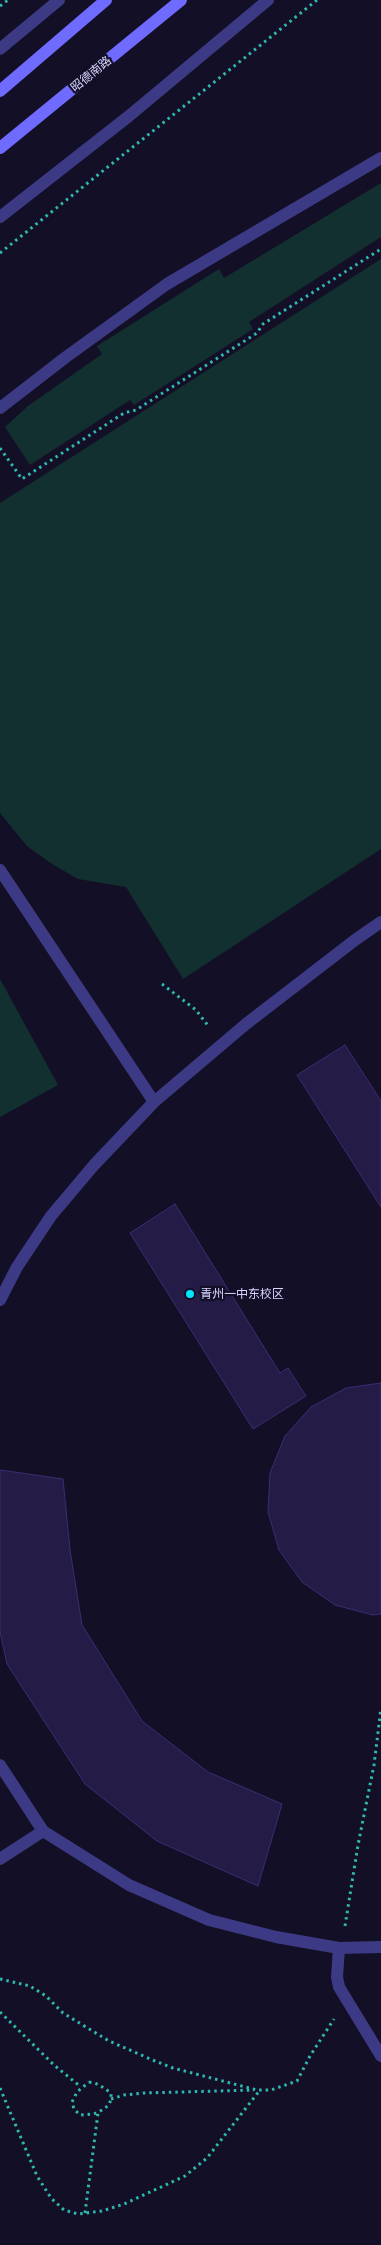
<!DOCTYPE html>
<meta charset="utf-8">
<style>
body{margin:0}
canvas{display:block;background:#130f26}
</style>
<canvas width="381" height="2245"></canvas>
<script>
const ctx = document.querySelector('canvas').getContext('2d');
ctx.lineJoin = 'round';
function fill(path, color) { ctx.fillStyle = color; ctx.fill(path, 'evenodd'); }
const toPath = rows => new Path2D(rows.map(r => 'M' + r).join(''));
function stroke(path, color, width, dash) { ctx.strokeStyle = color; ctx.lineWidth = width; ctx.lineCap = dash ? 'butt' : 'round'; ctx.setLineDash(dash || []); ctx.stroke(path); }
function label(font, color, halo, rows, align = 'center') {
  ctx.font = font + ' Ubuntu,"Noto Sans SC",sans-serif'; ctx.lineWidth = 4.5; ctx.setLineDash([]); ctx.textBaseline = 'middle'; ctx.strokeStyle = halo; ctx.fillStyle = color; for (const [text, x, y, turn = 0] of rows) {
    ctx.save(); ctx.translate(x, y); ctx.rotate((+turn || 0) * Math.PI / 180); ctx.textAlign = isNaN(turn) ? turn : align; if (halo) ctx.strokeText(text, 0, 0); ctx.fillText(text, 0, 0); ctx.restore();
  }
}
fill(toPath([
 [381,183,381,237,249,322,253,329,134,405,130,400,30,465,5,427,28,406,102,354,97,346,219,269,224,278],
 [381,259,381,849,183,979,126,887,78,879,52,864,27,846,0,813,0,503],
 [0,979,58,1085,0,1117]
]), '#12302f');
const building = toPath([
 [345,1045,381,1101,381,1207,297,1075,345,1045],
 [175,1204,280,1373,288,1368,306,1396,253,1429,130,1233,175,1204],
 [381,1383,381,1614,373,1615,335,1605,302,1582,279,1550,268,1512,270,1473,285,1436,311,1407,346,1388,381,1383],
 [0,1470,63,1479,70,1550,82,1625,142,1721,208,1772,282,1804,258,1886,157,1841,85,1784,7,1664,0,1632,0,1470]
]);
fill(building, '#241b47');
stroke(building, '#3b2d73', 1);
stroke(toPath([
 [0,6,8,0],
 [0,253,317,0],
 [0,448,22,479,124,413,136,410,257,333,263,324,381,249],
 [162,984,196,1010,209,1027],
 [345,1926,358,1845,374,1765,381,1708],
 [0,1979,30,1986,46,1996,63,2013,109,2041,155,2061,173,2068,257,2090,271,2090,297,2081,310,2056,334,2019],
 [0,2012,54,2065,81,2087],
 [89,2082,95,2083,106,2089,111,2094,111,2099,109,2105,102,2110,94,2114,80,2115,74,2109,72,2102,77,2092,89,2082],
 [0,2088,37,2176,51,2198,64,2210,78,2214,102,2211,124,2204,185,2176,207,2158,260,2090],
 [111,2099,124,2095,144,2093,254,2090],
 [85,2213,98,2113]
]), '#2fb8b0', 3, [2.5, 4]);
stroke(toPath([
 [0,408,66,357,167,284,381,158],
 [0,870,154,1102],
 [0,1300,17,1267,51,1216,94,1165,154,1102,246,1024,355,940,381,922],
 [0,1765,43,1831,129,1885,209,1920,276,1937,339,1948,381,1947],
 [0,1859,43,1831],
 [339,1948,337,1977,339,1987,381,2056]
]), '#3d3a85', 12);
stroke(toPath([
 [0,49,59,0],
 [0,217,129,116,268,0]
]), '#3d3a85', 12);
stroke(toPath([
 [0,91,106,0],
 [0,148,181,0]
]), '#6f6bff', 12);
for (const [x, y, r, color] of [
 [190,1294,5,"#00e5ff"]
]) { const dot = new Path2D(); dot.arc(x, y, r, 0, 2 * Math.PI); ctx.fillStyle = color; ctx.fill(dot); stroke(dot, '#130f26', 2); }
label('12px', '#d9d4ff', '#130f26', [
 ["昭德南路",91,74,-39]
]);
label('12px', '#d9d4ff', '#130f26', [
 ["青州一中东校区",200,1294]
], 'left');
</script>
